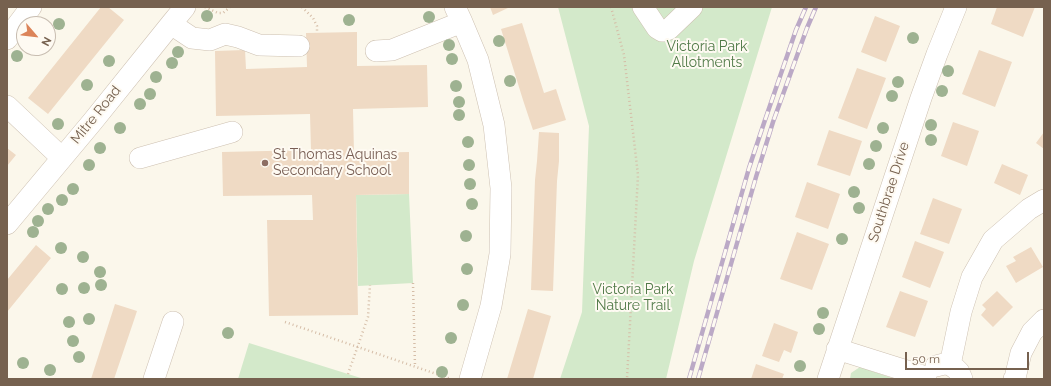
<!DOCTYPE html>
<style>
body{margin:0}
#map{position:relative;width:1051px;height:386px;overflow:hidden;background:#fbf7eb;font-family:Raleway,sans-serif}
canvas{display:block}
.frame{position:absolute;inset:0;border:8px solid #76614f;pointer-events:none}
.north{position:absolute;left:16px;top:16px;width:40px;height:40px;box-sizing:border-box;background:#fefaf2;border:1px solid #c8bdb1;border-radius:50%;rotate:118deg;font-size:11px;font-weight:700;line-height:16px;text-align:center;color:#76614f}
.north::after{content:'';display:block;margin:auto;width:14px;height:18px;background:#dc8459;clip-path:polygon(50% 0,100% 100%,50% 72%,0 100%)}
.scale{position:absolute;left:905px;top:352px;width:124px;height:18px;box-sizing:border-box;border:2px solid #76614f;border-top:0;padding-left:5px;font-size:12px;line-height:14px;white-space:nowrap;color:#76614f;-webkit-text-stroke:3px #fefaf2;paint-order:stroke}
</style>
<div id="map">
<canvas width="1051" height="386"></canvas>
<div class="frame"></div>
<div class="north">N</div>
<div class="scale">50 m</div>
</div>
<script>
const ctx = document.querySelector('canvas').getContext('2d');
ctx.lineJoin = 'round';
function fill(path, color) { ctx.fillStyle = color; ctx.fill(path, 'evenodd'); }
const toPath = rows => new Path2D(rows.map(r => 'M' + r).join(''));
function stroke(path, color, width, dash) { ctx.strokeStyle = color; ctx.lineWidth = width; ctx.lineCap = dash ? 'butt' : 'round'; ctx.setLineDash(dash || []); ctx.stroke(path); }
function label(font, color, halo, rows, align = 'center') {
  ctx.font = font + ' Raleway,sans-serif'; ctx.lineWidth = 4; ctx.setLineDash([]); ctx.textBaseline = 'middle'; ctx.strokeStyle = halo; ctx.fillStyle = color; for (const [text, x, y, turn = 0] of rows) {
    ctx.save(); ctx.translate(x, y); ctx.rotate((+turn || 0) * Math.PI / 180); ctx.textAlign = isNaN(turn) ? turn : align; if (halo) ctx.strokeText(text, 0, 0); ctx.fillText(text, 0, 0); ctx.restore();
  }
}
fill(toPath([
 [558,7,772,7,694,261,666,379,560,379,582,312,589,126],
 [409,194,413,283,358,286,356,195],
 [249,343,348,374,364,379,238,379],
 [860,367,895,379,850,379,851,373]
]), '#d3e9ca');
fill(toPath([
 [101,7,108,7,124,20,48,114,28,98],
 [490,7,510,7,493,15],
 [997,7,1035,7,1023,37,991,24],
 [875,16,900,26,886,62,861,52],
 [522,23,544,93,556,89,566,120,533,130,523,100,501,29],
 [357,32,357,66,427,65,428,107,353,109,354,153,409,152,409,194,356,195,358,315,269,316,267,220,313,220,312,195,223,196,222,152,311,150,310,114,216,116,215,51,245,50,246,69,307,67,306,33],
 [979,50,1012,62,995,107,962,94],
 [857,68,886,78,867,129,838,118],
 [953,122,979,131,967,166,941,156],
 [829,130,862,141,850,176,817,165],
 [539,132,559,133,559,161,557,181,553,291,531,290,535,180,537,161],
 [1044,132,1044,149,1036,143],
 [7,148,16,155,7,166],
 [1002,164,1028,175,1020,195,994,183],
 [807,182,840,194,828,229,795,217],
 [933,198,962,209,949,244,920,234],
 [797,232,829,244,812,290,780,279],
 [915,241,944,252,930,288,902,277],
 [36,245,51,258,7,312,7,280],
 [1031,247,1043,267,1016,283,1006,266,1016,261,1013,257],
 [900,291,928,301,915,337,886,327],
 [997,291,1013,307,993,327,981,315,986,309,982,305],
 [115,304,137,311,132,326,114,379,91,379],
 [528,309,551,316,533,379,507,379],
 [774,323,798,332,791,353,784,350,779,362,762,356],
 [756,364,784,374,782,379,751,379]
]), '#efdac4');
const minor = toPath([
 [455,7,462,22,478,60,494,125,501,188,500,254,491,306,470,379],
 [643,7,657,28,662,31,664,31,669,29,692,7],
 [171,24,192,38,210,40,225,34,238,37,259,45,299,46],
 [7,39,31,7],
 [376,51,392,50,462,22],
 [7,106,62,158],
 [140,158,232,132],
 [7,224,93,121,171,24,185,7],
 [837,349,926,377],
 [950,365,961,312,972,277,993,240,1029,209,1044,200],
 [936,366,944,364,950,365,955,368,959,372,962,379],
 [154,379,173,322],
 [828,379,921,98,937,54,956,7],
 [1014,379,1015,378,1021,353,1032,332,1044,320]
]);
stroke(minor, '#cdc0b1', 22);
stroke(toPath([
 [205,7,218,13,223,13,230,7],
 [302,7,313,18,317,26,317,33],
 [611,7,624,55,638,175,627,379],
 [413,283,415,367],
 [285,322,451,379],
 [348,374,368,317,370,285]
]), '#d5bda7', 2.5, [1, 3]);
stroke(minor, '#fff', 21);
const rail = toPath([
 [689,379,749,168,764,123,796,30,806,7],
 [698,379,756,177,773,122,807,28,816,7]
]);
stroke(rail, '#bba9c6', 4.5);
stroke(rail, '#fefaf2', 3, [9]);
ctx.fillStyle = '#9eb291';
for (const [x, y] of [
 [207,16],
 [429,17],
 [349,20],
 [59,24],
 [913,38],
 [499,41],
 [449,45],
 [178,52],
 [17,56],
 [452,59],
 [109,61],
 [172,63],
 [948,71],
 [156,77],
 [510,81],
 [898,82],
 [87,85],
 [456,86],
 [942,91],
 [150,94],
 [892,96],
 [459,102],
 [140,104],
 [459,115],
 [58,124],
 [931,125],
 [120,128],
 [883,128],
 [931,140],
 [468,142],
 [876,146],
 [100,148],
 [869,164],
 [89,165],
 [469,165],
 [470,184],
 [73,189],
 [854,192],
 [62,200],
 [472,204],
 [859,208],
 [48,209],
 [38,221],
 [33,232],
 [466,236],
 [842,239],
 [61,248],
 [83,257],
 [467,269],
 [100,272],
 [101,285],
 [84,288],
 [62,289],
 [463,305],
 [823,313],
 [89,319],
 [69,322],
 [819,329],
 [228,333],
 [451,338],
 [73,341],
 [79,357],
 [23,363],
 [800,366],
 [50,370],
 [442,372]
]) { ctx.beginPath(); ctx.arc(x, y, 6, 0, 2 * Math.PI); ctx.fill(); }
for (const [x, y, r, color] of [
 [265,163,4,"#8d6e63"]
]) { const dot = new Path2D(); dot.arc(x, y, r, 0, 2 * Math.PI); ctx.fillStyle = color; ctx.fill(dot); stroke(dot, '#fefaf2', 1.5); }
label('14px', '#517a48', '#fefaf2', [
 ["Victoria Park",707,47],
 ["Allotments",707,63],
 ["Victoria Park",633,290],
 ["Nature Trail",633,306]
]);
label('14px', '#76614f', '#fefaf2', [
 ["Mitre Road",96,115,-51],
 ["Southbrae Drive",889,192,-72]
]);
label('14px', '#785e54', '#fefaf2', [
 ["St Thomas Aquinas",273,155],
 ["Secondary School",273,171]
], 'left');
</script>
